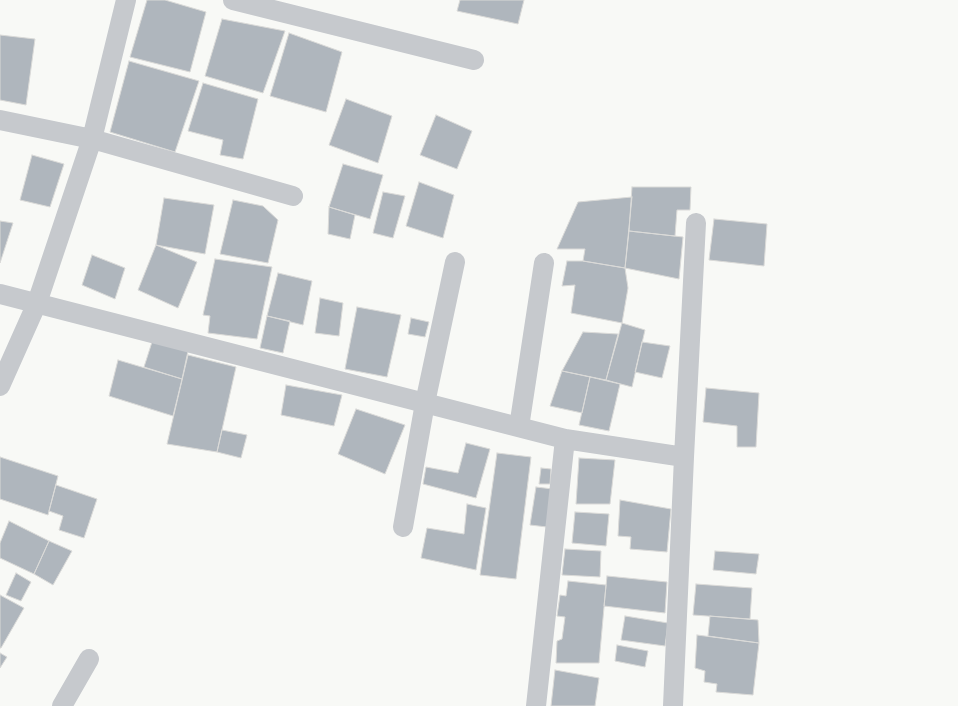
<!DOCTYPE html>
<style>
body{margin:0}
canvas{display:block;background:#f8f9f6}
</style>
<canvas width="958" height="706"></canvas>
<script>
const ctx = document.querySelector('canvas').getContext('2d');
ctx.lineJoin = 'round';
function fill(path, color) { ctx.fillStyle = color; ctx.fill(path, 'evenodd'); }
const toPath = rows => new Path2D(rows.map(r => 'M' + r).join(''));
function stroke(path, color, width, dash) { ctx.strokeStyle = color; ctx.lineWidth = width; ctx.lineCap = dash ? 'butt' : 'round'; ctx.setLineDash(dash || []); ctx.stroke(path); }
const building = toPath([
 [147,0,165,0,206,12,190,72,130,57,147,0],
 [460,0,524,0,518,24,457,11,460,0],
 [222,19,285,31,263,93,205,76,222,19],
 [289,33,342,52,326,112,270,96,289,33],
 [0,35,35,39,26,105,0,100,0,35],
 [129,61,199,81,175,152,110,132,129,61],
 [203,83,258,99,243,159,220,155,223,140,188,131,203,83],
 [346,99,392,116,378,163,329,145,346,99],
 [436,115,472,131,457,169,420,155,436,115],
 [32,155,64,164,50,207,20,200,32,155],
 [343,164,383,175,370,219,329,207,343,164],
 [419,182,454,195,443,238,406,226,419,182],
 [632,187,691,187,690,210,677,210,675,236,629,231,632,187],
 [383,192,405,196,393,238,373,233,383,192],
 [632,197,625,268,583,261,585,249,557,249,578,202,632,197],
 [164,198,214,205,205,254,156,245,164,198],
 [233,200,263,206,278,220,268,263,220,254,233,200],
 [329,207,355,215,350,239,328,234,329,207],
 [714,219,767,224,764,266,709,260,714,219],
 [0,221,13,223,0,263,0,221],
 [629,231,683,237,679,279,625,268,629,231],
 [156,245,197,262,178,308,138,290,156,245],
 [92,255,125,268,115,299,82,285,92,255],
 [215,259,272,267,257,339,208,333,210,316,203,315,215,259],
 [567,261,583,261,625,268,628,288,622,323,571,313,575,285,562,286,567,261],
 [278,273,312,281,303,325,267,316,278,273],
 [320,298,343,303,339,336,315,333,320,298],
 [357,307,401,315,387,377,345,369,357,307],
 [267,316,290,321,283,353,260,348,267,316],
 [411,318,429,322,425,337,408,334,411,318],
 [622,323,645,330,632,387,606,380,622,323],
 [583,332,618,334,606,380,562,371,583,332],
 [152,342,188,351,182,379,144,367,152,342],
 [642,342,670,346,662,378,635,372,642,342],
 [188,355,236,367,217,452,167,444,188,355],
 [118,360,182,379,173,416,109,396,118,360],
 [562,371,590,377,582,413,550,406,562,371],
 [590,377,620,384,609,431,579,425,590,377],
 [286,385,342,395,334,426,281,415,286,385],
 [706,388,759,393,756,447,737,447,737,426,703,422,706,388],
 [356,409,405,425,385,474,338,454,356,409],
 [222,430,247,435,241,458,217,452,222,430],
 [466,443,490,449,476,498,423,484,426,467,458,473,466,443],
 [497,453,531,457,516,579,480,575,497,453],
 [0,457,58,476,48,515,0,499,0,457],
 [579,458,615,460,610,504,576,504,579,458],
 [541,468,551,469,550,484,539,484,541,468],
 [56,485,97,499,84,538,59,530,63,516,49,511,56,485],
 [536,487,553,489,547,527,530,525,536,487],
 [620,500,671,509,667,552,630,549,631,537,618,536,620,500],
 [467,504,486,508,476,570,421,558,427,528,464,534,467,504],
 [575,512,609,514,606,546,572,543,575,512],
 [9,521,49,541,34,574,0,558,0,543,9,521],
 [49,541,72,551,53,585,34,574,49,541],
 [565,549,601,551,600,577,562,575,565,549],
 [715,551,759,554,756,574,713,570,715,551],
 [16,573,31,582,21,601,6,595,16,573],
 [607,576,667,582,665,613,604,606,607,576],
 [568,581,606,585,599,663,556,663,557,641,562,639,565,617,557,616,560,595,566,596,568,581],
 [696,584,752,588,750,619,693,615,696,584],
 [0,595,24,608,1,648,0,648,0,595],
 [625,616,668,623,665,646,621,640,625,616],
 [710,616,758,620,759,643,708,636,710,616],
 [697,635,759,643,753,695,716,692,717,684,704,682,705,671,695,668,697,635],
 [617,645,648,651,645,667,615,661,617,645],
 [0,653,7,657,0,668,0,653],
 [555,670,599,678,595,706,551,706,555,670]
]);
fill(building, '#afb6bd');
stroke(building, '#dadad8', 1);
stroke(toPath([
 [233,0,474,60],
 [0,120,92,139,293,196],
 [0,294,565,439,536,706],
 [0,386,37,303,92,139,126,0],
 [519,427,544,263],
 [565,439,684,457,673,706],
 [684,457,696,223],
 [403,527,425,403,455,262],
 [62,706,89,659]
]), '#c6c9cd', 20);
</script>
